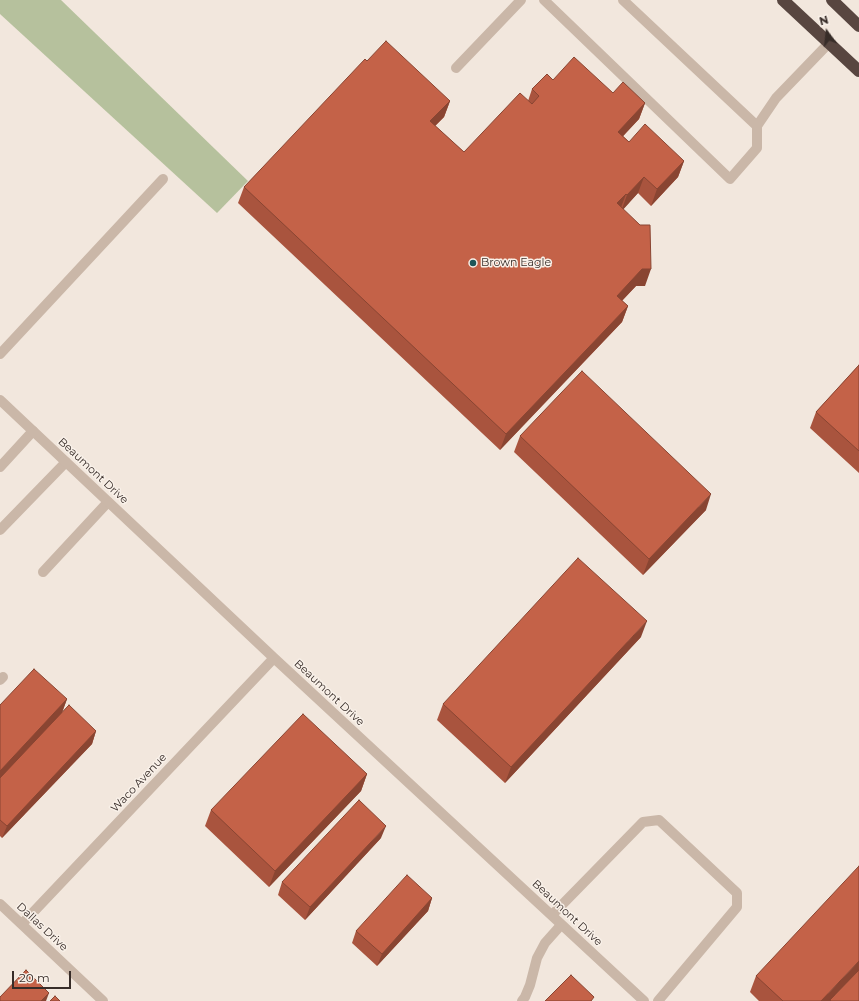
<!DOCTYPE html>
<style>
body{margin:0}
#map{position:relative;width:859px;height:1001px;overflow:hidden;background:#f2e7dd;font-family:Montserrat,sans-serif}
canvas{display:block}
.north{position:absolute;left:807px;top:12px;width:40px;height:40px;-webkit-text-stroke:3px #f9f1e9;paint-order:stroke;rotate:345deg;font-size:11px;font-weight:700;line-height:16px;text-align:center;color:#372c28}
.north::after{content:'';display:block;margin:auto;width:14px;height:18px;background:#372c28;clip-path:polygon(50% 0,100% 100%,50% 72%,0 100%)}
.scale{position:absolute;left:12px;top:971px;width:59px;height:18px;box-sizing:border-box;border:2px solid #372c28;border-top:0;padding-left:5px;font-size:12px;line-height:14px;white-space:nowrap;color:#372c28;-webkit-text-stroke:3px #f9f1e9;paint-order:stroke}
</style>
<div id="map">
<canvas width="859" height="1001"></canvas>
<div class="north">N</div>
<div class="scale">20 m</div>
</div>
<script>
const ctx = document.querySelector('canvas').getContext('2d');
ctx.lineJoin = 'round';
function fill(path, color) { ctx.fillStyle = color; ctx.fill(path, 'evenodd'); }
const toPath = rows => new Path2D(rows.map(r => 'M' + r).join(''));
function stroke(path, color, width, dash) { ctx.strokeStyle = color; ctx.lineWidth = width; ctx.lineCap = dash ? 'butt' : 'round'; ctx.setLineDash(dash || []); ctx.stroke(path); }
function label(font, color, halo, rows, align = 'center') {
  ctx.font = font + ' Montserrat,sans-serif'; ctx.lineWidth = 3; ctx.setLineDash([]); ctx.textBaseline = 'middle'; ctx.strokeStyle = halo; ctx.fillStyle = color; for (const [text, x, y, turn = 0] of rows) {
    ctx.save(); ctx.translate(x, y); ctx.rotate((+turn || 0) * Math.PI / 180); ctx.textAlign = isNaN(turn) ? turn : align; if (halo) ctx.strokeText(text, 0, 0); ctx.fillText(text, 0, 0); ctx.restore();
  }
}
fill(toPath([
 [0,0,61,0,248,181,217,213,0,14]
]), '#b6c19d');
stroke(toPath([
 [544,0,730,179,757,148,757,126],
 [623,0,757,126,776,98,829,43],
 [456,68,521,0],
 [0,354,163,179],
 [0,467,33,431],
 [0,530,66,462],
 [43,572,108,502],
 [0,680,3,677],
 [552,915,643,822,659,820,737,893,737,907,658,1001],
 [522,1001,525,997,530,985,537,958,545,943,561,925]
]), '#cab7a8', 10);
stroke(toPath([
 [0,400,274,658,644,1001],
 [0,904,103,1001],
 [22,924,274,658]
]), '#cab7a8', 10);
stroke(toPath([
 [783,0,859,71],
 [832,0,859,26]
]), '#584640', 12);
fill(toPath([
 [367,61,450,101,444,117,435,126,464,152,528,101,532,89,553,80,613,93,645,103,639,119,623,136,629,142,684,161,678,177,651,206,638,193,623,209,645,286,636,286,622,301,628,306,622,322,500,450,238,203,244,187],
 [859,365,859,473,810,428,816,412],
 [520,436,706,510,643,575,514,452],
 [641,637,505,783,437,720,443,704],
 [67,699,62,713,96,731,92,744,2,838,0,836,0,705],
 [367,774,361,791,269,887,205,826,211,810],
 [381,838,305,920,278,895,282,882],
 [432,898,428,911,377,966,352,943,356,931],
 [756,976,859,1001,759,1001,750,992]
]), '#a9543e');
fill(toPath([
 [450,101,444,117,424,137,430,121],
 [645,103,639,119,612,148,618,132],
 [684,161,678,177,651,206,657,189],
 [644,177,638,193,621,212,627,195],
 [626,194,620,210,617,203],
 [642,269,651,269,645,286,636,286,611,312,617,296],
 [628,306,622,322,500,450,506,434],
 [711,494,706,510,643,575,649,559],
 [647,621,641,637,505,783,511,767],
 [67,699,61,715,0,780,0,771],
 [96,731,92,744,2,838,7,826],
 [367,774,361,791,269,887,275,871],
 [386,826,381,838,305,920,310,907],
 [432,898,428,911,377,966,382,954],
 [859,961,859,971,830,1000,830,1001,821,1001],
 [49,993,46,1001,41,1001]
]), '#894532');
const building = toPath([
 [386,41,450,101,430,121,464,152,520,93,532,104,539,96,532,89,547,74,553,80,574,57,613,93,623,82,645,103,618,132,629,142,645,124,684,161,657,189,644,177,627,195,626,194,617,203,640,225,650,225,651,269,642,269,617,296,628,306,506,434,244,187,365,59,367,61,386,41],
 [859,365,859,451,816,412,859,365],
 [582,371,711,494,649,559,520,436,582,371],
 [578,558,647,621,511,767,443,704,578,558],
 [34,669,67,699,0,771,0,705,34,669],
 [69,705,96,731,7,826,0,820,0,778,69,705],
 [303,714,367,774,275,871,211,810,303,714],
 [359,800,386,826,310,907,282,882,359,800],
 [859,866,859,961,821,1001,783,1001,756,976,859,866],
 [407,875,432,898,382,954,356,931,407,875],
 [26,970,49,993,41,1001,0,1001,0,997,26,970],
 [859,970,859,1001,831,1001,830,1000,859,970],
 [571,975,594,997,591,1001,545,1001,571,975],
 [55,996,60,1001,50,1001,55,996]
]);
fill(building, '#c46248');
stroke(building, '#894532', 1);
for (const [x, y, r, color] of [
 [473,263,4,"#1e5658"]
]) { const dot = new Path2D(); dot.arc(x, y, r, 0, 2 * Math.PI); ctx.fillStyle = color; ctx.fill(dot); stroke(dot, '#f9f1e9', 1.5); }
label('11px', '#372c28', '#f9f1e9', [
 ["Brown Eagle",481,263]
], 'left');
label('11px', '#372c28', '#f9f1e9', [
 ["Beaumont Drive",93,471,43],
 ["Beaumont Drive",329,693,43],
 ["Waco Avenue",139,783,-47],
 ["Beaumont Drive",567,913,43],
 ["Dallas Drive",42,927,43]
]);
</script>
